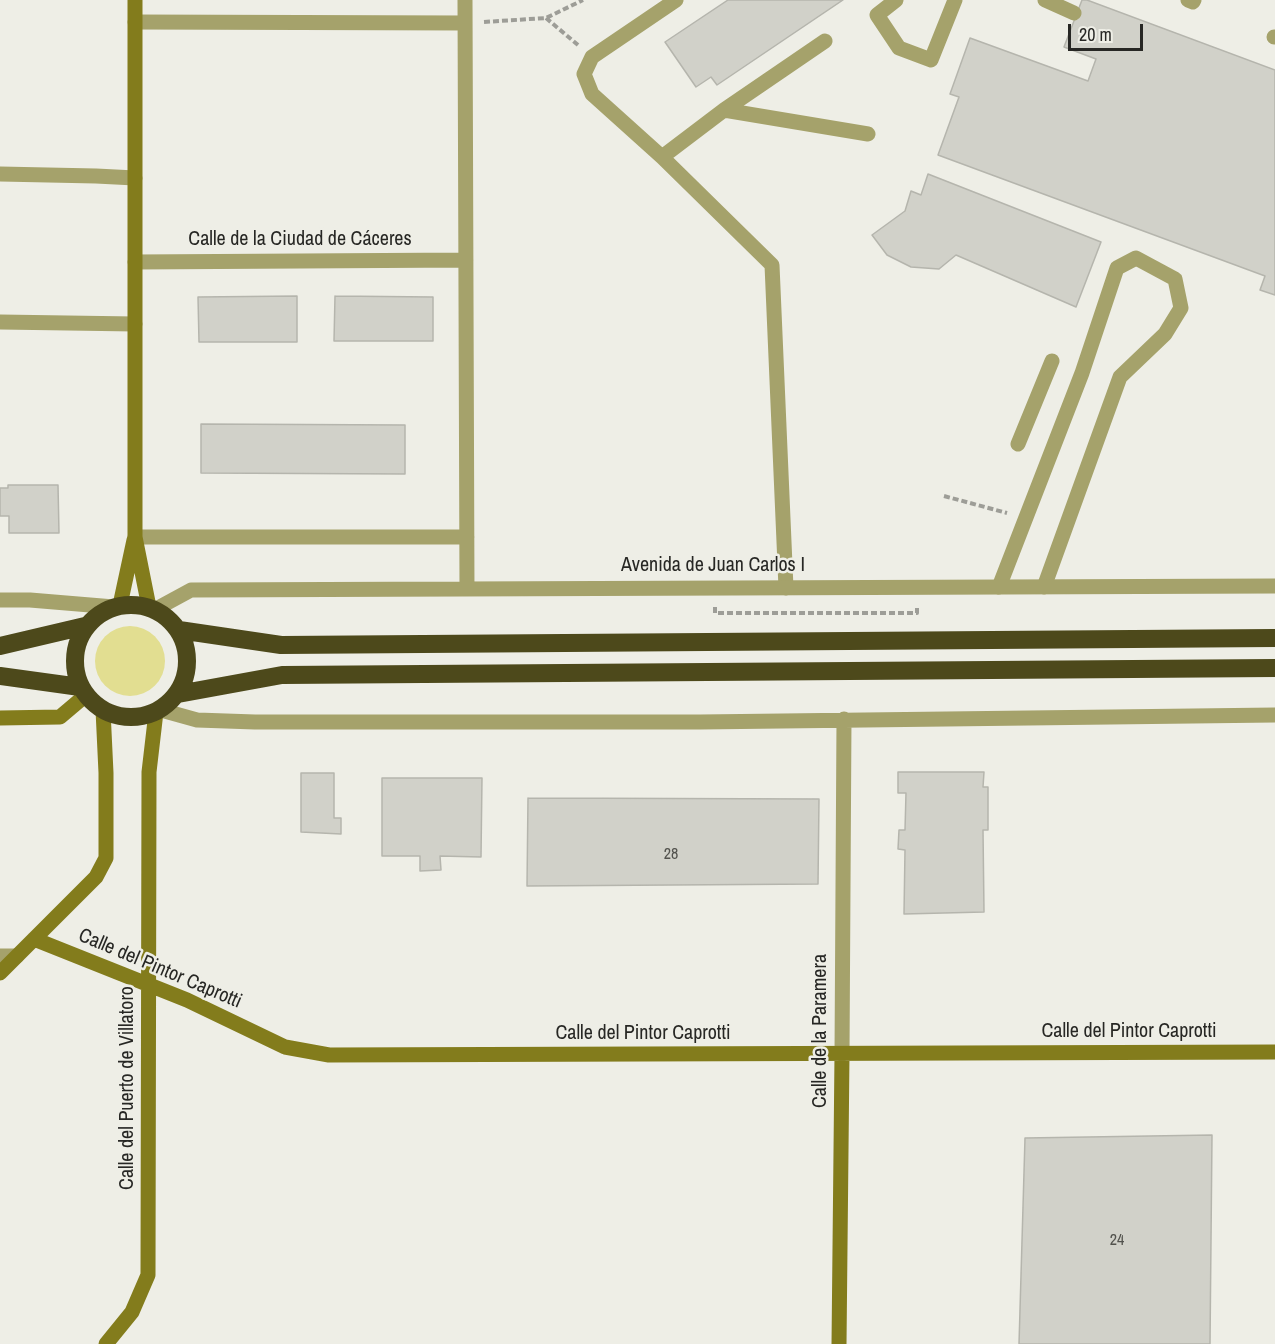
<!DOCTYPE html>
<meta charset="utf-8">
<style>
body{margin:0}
#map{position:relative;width:1275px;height:1344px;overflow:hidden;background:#eeeee6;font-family:"Archivo Narrow",sans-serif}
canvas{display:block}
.scale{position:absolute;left:1068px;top:24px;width:75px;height:27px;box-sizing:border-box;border:3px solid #272724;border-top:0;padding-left:8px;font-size:18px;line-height:21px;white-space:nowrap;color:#272724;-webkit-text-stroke:4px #eeeee6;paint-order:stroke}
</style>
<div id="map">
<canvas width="1275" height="1344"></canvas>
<div class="scale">20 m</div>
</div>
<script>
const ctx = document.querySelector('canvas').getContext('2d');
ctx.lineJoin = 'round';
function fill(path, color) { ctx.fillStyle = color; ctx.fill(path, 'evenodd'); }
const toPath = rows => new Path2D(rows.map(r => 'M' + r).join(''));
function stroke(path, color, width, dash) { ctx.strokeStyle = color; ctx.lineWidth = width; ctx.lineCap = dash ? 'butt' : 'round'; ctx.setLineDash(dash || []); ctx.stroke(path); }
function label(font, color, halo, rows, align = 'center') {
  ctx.font = font + ' "Archivo Narrow",sans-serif'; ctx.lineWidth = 5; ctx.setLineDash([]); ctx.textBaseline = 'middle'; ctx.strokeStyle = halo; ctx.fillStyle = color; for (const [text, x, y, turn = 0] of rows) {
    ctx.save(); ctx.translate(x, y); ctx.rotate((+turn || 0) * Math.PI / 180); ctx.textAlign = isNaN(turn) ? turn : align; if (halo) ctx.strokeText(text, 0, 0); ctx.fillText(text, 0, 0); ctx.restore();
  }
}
fill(toPath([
 '95 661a35 35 0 1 1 70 0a35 35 0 1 1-70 0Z'
]), '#e2de91');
const building = toPath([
 [728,0,843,0,717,85,711,77,696,87,665,42,728,0],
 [1082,0,1087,0,1275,70,1275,295,1260,290,1265,276,938,155,959,97,950,94,970,38,1088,81,1096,59,1064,47,1082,0],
 [928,174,1101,242,1076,307,956,255,939,269,911,267,887,255,872,235,905,211,911,191,921,195,928,174],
 [297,296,297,342,199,342,198,297,297,296],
 [335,296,433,297,433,341,334,341,335,296],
 [201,424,405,425,405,474,201,473,201,424],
 [8,485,58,485,59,533,9,533,9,516,0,516,0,488,8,488,8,485],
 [898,772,984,772,983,787,988,787,988,830,983,830,984,912,904,914,905,850,898,849,899,830,905,830,906,793,898,793,898,772],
 [301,773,334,773,334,818,341,818,341,834,301,832,301,773],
 [382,778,482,778,481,857,440,856,441,870,420,871,420,856,382,856,382,778],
 [528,798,819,799,818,884,527,886,528,798],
 [1212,1135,1210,1344,1019,1344,1025,1138,1212,1135]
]);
fill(building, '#d1d1c9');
stroke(building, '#b5b5ad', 1.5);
stroke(toPath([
 [546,18,578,45],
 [484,22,546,18,583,0],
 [944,496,1007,513],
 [715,607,715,613,917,613,917,607]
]), '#9d9d97', 4, [6, 3]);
stroke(toPath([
 [676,0,592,57,584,74,592,94,662,157,772,265,786,588],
 [896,0,877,15,899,48,931,60,955,0],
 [1045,0,1074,13],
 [1188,0,1193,2,1194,0],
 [1274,37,1275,37],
 [724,110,868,134],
 [662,157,724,110,825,41],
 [0,174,96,176,135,178],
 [1018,444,1052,361],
 [999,587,1082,373,1117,268,1136,258,1175,279,1181,308,1165,334,1120,377,1044,587]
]), '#a5a26b', 15);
stroke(toPath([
 [465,0,467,589],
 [135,22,465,23],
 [135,262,466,260],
 [0,322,135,324],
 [135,537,467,537],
 [0,600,30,600,114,607],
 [156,609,191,590,1275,586],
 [161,710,197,720,255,722,700,722,1275,715],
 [0,956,17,956],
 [842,1054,844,719]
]), '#a5a26b', 15);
stroke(toPath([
 [135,0,135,537,149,607],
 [120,605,134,540],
 [0,718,60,717,86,695],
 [34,939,187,1000,285,1047,329,1055,1275,1052],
 [0,973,96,877,106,858,106,773,103,710],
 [106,1344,132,1312,148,1275,149,772,156,712],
 [839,1344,842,1054]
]), '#837c1c', 15);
stroke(toPath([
 '75 661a56 56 0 1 1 112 0a56 56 0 1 1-112 0Z',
 [179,630,281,645,1275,638],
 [0,646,85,626],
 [0,676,80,687],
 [178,694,282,675,1275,668]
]), '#4d491b', 18);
label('16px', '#52524d', null, [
 ["28",671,855],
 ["24",1117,1241]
]);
label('20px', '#272724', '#eeeee6', [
 ["Calle de la Ciudad de Cáceres",300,240],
 ["Avenida de Juan Carlos I",713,566],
 ["Calle del Pintor Caprotti",160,969,23],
 ["Calle de la Paramera",821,1031,-90],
 ["Calle del Pintor Caprotti",1129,1032],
 ["Calle del Pintor Caprotti",643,1034],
 ["Calle del Puerto de Villatoro",128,1088,-90]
]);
</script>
